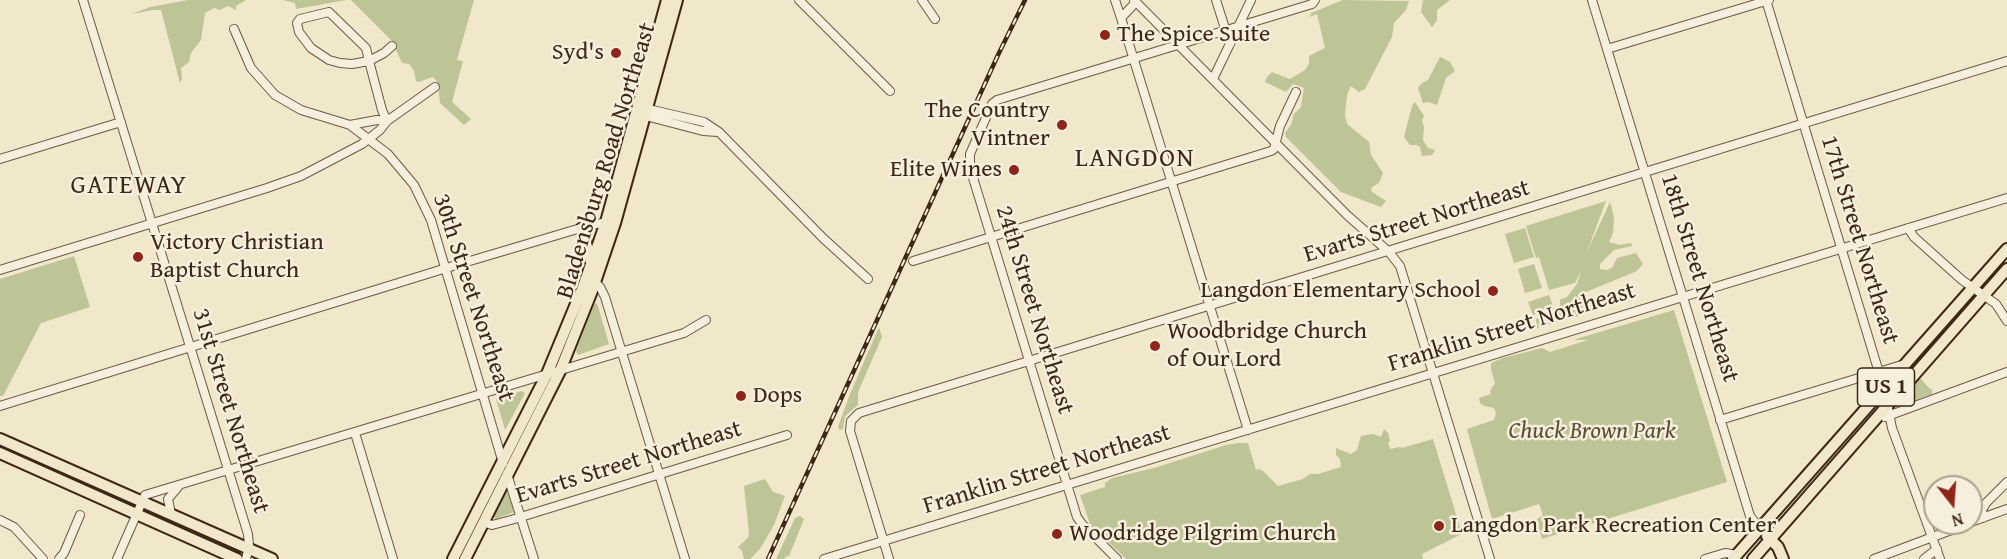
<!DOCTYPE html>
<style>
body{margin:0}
#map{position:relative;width:2007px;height:559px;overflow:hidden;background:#f1e7ca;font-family:"Gentium Book Plus",serif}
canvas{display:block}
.north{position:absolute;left:1923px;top:475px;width:60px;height:60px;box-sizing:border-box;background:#f6efdd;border:2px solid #ad9f8e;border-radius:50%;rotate:163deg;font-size:16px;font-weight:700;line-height:24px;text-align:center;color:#3f2717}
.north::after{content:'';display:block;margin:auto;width:21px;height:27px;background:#8f2418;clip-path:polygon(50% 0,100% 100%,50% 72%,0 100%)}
</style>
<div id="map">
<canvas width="2007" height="559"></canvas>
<div class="north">N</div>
</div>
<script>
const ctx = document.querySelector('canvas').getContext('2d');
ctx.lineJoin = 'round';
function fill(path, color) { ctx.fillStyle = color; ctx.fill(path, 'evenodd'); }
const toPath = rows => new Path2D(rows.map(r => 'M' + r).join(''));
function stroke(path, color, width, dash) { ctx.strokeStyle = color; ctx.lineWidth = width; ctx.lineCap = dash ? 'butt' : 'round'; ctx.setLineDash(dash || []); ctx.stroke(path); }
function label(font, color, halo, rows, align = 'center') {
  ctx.font = font + ' "Gentium Book Plus",serif'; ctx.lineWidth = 5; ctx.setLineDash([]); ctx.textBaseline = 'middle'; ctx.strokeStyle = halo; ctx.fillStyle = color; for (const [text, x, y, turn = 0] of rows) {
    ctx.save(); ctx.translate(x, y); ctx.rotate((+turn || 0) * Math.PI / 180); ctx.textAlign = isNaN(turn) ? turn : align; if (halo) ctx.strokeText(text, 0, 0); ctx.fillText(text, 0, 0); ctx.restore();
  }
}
fill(toPath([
 [188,0,246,0,236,6,236,10,228,6,220,10,214,8,205,13,201,40,191,53,189,62,181,68,182,79,180,83,161,10,153,10,132,14,150,7],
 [283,0,346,0,296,9,295,3],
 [351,0,474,0,457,60,463,61,452,102,471,119,464,125,440,103,438,83,434,78,432,77,419,82,416,81,414,71,409,64,402,63,392,41],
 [1343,0,1409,1,1406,10,1394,23,1392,37,1365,89,1359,92,1351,86,1347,95,1345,114,1347,124,1369,142,1371,155,1383,173,1379,183,1372,187,1371,191,1386,201,1381,207,1341,192,1286,137,1285,133,1291,125,1294,114,1301,107,1304,88,1293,84,1286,92,1265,82,1267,77,1272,72,1290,79,1305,70,1309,64,1309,56,1325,48,1317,14,1310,17,1311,13],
 [1423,0,1450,0,1437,10,1437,20,1432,27,1421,12],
 [1440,57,1450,62,1455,71,1446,78,1437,105,1428,102,1423,103,1418,88,1422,83,1428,80],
 [1415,102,1424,116,1422,120,1424,127,1423,140,1428,148,1435,150,1432,155,1422,156,1420,147,1416,145,1410,145,1404,137,1412,106],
 [1606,201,1586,254,1610,202,1614,217,1613,233,1609,242,1620,245,1631,243,1632,246,1614,250,1600,264,1600,269,1607,270,1612,268,1617,258,1636,253,1643,264,1637,271,1586,292,1584,301,1589,307,1589,311,1579,316,1537,328,1536,319,1560,308,1560,300,1567,297,1577,284,1581,271,1575,283,1549,290,1539,257,1536,258,1526,226],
 [1525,228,1534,257,1514,263,1505,234],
 [74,256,90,307,41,323,3,396,0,396,0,279],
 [1534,264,1542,288,1525,293,1518,269],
 [1549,295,1554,309,1533,315,1528,302],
 [597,303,609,344,578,355,576,351,594,305],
 [1674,310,1727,482,1542,539,1536,520,1543,515,1539,504,1492,519,1467,429,1494,420,1496,413,1494,408,1484,406,1480,403,1479,398,1491,394,1490,391,1495,383,1491,370,1491,363,1503,358,1542,348,1550,352,1588,340,1575,340,1576,339],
 [879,327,882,337,858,392,858,405,845,416,843,429,840,430,838,427,850,394],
 [1917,379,1921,379,1930,389,1932,389,1932,394,1894,408,1894,406],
 [522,391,525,393,505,430,496,399],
 [1384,429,1388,433,1390,441,1388,443,1390,449,1400,447,1402,448,1433,439,1462,534,1422,554,1423,559,1126,559,1090,524,1080,495,1105,487,1105,483,1112,478,1154,468,1226,445,1239,443,1248,443,1256,470,1259,469,1263,471,1278,486,1303,479,1310,474,1318,474,1341,467,1340,459,1336,455,1336,448,1351,454,1357,450,1361,436,1373,434,1381,437],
 [765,479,773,492,785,496,774,525,760,549,750,559,744,559,742,551,738,547,748,538,749,533,744,486],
 [504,492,509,493,514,512,496,519,492,515],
 [800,516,804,519,789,556,787,556,784,559,776,559,795,518]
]), '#bdc495');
const minor = toPath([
 [83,0,248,534,249,546,246,559],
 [799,0,890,91],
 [922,0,935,19],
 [1115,0,1121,18],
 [1134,0,1347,215,1389,252,1400,266,1490,559],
 [1216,0,1230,44],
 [1592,0,1750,516,1761,530],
 [1766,0,1884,389,1892,428,1940,559],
 [1136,2,1121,18,1248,430],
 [234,29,251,68,275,95,301,110,350,125,388,154,414,185,431,220,503,463],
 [1607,49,1769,0],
 [1213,79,1251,0],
 [644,108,704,122,719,132,823,238,868,279],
 [642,115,703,131,718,132],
 [387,121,382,110,369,61,366,48,329,12,300,19,297,23,299,32,311,48,329,60,340,63,352,64,369,61,384,53,392,46],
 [350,125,377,120,387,121],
 [0,159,121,122],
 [1908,228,1914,237,1962,280,1996,304,2007,321],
 [913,261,1271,151,1274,149,1280,126,1296,92],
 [0,270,267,188,301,176,362,144,380,130,387,121,435,87],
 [593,280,600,287,605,297,685,559],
 [0,406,453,266,591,225,608,222],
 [1885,417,2007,372],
 [1720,420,1905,364],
 [355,433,393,559],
 [507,474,534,559],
 [171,514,168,499,178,487],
 [1983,518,1982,510,1986,503,2007,482],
 [0,520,14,527,43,559],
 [483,522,492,525,511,520,787,435],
 [1971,522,2007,509],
 [59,559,64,553,80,515],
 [117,559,145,495,684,333,706,320],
 [824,559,2007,198],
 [889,559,850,431,851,421,859,413,2007,61],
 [1117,559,1082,524,1077,517,970,168,970,154,992,104,997,100,1312,4,1315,0],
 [1705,559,1725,553,1737,555],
 [1874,559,1970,523],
 [1924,559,1937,549]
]);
const major = toPath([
 [582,228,591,262],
 [0,439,272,559],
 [0,453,237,559],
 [1767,536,1778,547,1783,559],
 [453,559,547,374,583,287,606,222,667,0],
 [465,559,560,371,592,291,615,223,677,0],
 [1733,559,2007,249],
 [1753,559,2007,269]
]);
stroke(minor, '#6c5744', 10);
stroke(major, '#3f2717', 14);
stroke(minor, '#f6efdd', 8);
stroke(major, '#f1e7ca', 10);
const rail = toPath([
 [768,559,998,55,1025,0]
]);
stroke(rail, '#3f2717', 4.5);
stroke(rail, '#f6efdd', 2, [7]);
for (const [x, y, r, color] of [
 [1105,35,6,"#8f2418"],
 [616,53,6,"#8f2418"],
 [1062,125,6,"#8f2418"],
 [1014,170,6,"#8f2418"],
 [138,257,6,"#8f2418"],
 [1493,291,6,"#8f2418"],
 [1155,346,6,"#8f2418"],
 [741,396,6,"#8f2418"],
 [1439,526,6,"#8f2418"],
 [1057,534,6,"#8f2418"]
]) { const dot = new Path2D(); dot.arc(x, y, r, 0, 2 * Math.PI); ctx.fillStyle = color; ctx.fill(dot); stroke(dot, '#f6efdd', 2); }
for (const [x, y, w] of [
 [1886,387,57]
]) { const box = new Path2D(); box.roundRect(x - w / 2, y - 19, w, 38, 4.5); ctx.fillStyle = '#f6efdd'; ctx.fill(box); stroke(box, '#3f2717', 1.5); }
label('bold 22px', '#3f2717', null, [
 ["US 1",1886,387]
]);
label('24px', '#3f2717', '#f6efdd', [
 ["The Spice Suite",1117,35],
 ["Syd's",604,53,"right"],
 ["The Country",1050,111,"right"],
 ["Vintner",1050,139,"right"],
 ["Elite Wines",1002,170,"right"],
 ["Victory Christian",150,243],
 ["Baptist Church",150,271],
 ["Langdon Elementary School",1481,291,"right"],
 ["Woodbridge Church",1167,332],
 ["of Our Lord",1167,360],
 ["Dops",753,396],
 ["Langdon Park Recreation Center",1451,526],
 ["Woodridge Pilgrim Church",1069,534]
], 'left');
label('24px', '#3f2717', '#f6efdd', [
 ["Bladensburg Road Northeast",607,161,-73],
 ["Evarts Street Northeast",1417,222,-17],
 ["17th Street Northeast",1859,240,73],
 ["18th Street Northeast",1699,278,73],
 ["30th Street Northeast",473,298,72],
 ["24th Street Northeast",1034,310,73],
 ["Franklin Street Northeast",1512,328,-17],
 ["31st Street Northeast",230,411,73],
 ["Evarts Street Northeast",629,463,-17],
 ["Franklin Street Northeast",1047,470,-17]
]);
label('italic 24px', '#5e4e36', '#f6efdd', [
 ["Chuck Brown Park",1592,432]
]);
ctx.letterSpacing = '1.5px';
label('26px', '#3f2717', '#f6efdd', [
 ["LANGDON",1135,159],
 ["GATEWAY",129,186]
]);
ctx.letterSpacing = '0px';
</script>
